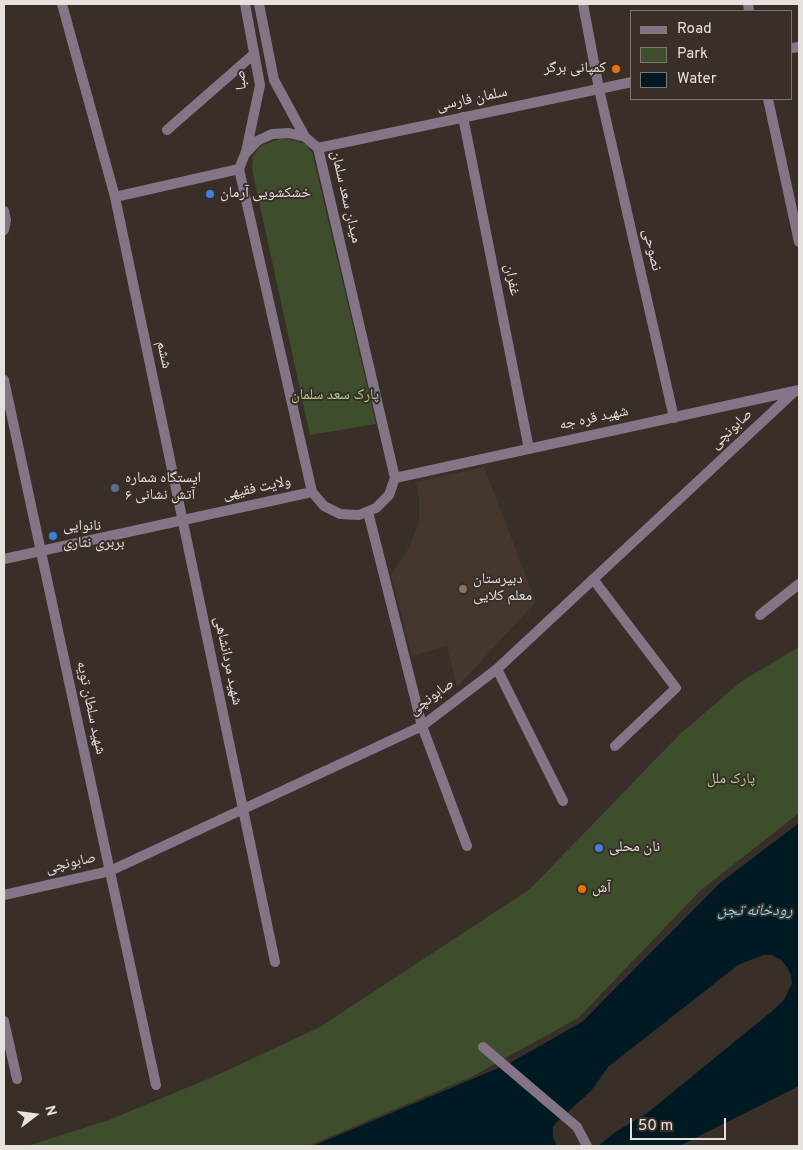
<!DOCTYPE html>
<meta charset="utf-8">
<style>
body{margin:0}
#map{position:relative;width:803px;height:1150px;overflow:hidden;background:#382f29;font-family:Overpass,sans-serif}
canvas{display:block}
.frame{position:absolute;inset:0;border:5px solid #e7e1dd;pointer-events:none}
.legend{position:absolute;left:630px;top:10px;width:162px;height:90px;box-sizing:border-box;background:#382f29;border:1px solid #7e7671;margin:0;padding:6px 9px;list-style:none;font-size:15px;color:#e7e1dd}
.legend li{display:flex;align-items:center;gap:10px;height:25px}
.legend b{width:25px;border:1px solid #7e7671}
.north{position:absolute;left:10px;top:1090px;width:50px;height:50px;-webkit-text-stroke:4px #382f29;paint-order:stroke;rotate:75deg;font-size:14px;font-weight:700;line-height:20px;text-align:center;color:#e7e1dd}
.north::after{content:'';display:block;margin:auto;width:18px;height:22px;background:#e7e1dd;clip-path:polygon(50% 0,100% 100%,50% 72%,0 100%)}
.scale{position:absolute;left:630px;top:1118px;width:96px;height:22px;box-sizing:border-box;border:2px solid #e7e1dd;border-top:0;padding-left:6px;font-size:15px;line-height:18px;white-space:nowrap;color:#e7e1dd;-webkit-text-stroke:4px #382f29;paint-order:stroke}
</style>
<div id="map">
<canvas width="803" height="1150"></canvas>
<div class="frame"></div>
<ul class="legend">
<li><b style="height:6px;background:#837586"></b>Road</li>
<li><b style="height:14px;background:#3e4e2d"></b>Park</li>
<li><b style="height:14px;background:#001a23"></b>Water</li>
</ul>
<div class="north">N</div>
<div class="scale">50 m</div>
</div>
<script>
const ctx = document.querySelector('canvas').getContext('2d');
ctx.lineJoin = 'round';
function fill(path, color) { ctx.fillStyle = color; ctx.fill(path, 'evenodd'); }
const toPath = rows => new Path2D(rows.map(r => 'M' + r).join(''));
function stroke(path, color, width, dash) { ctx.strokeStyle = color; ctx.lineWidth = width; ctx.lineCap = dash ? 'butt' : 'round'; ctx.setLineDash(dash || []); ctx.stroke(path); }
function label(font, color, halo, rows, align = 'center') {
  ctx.font = font + ' Overpass,"Noto Naskh Arabic",sans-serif'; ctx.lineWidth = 4; ctx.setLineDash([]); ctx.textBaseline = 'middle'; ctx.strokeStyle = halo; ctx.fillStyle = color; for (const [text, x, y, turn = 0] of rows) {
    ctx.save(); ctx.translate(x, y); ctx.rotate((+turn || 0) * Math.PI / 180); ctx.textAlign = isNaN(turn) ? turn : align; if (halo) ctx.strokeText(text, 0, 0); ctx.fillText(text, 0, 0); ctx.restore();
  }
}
fill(toPath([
 [484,467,536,602,457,687,447,646,412,656,391,575,410,546,419,520,419,498,416,482]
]), '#45372e');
fill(toPath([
 [283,138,306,144,312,152,376,424,310,435,252,169,253,157,260,146],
 [799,647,799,813,701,890,578,1018,473,1076,308,1146,27,1146,109,1120,215,1076,320,1027,530,889,681,733,742,681]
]), '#3e4e2d');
fill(toPath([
 [799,823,799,1086,679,1146,598,1146,617,1131,646,1114,771,1012,784,1000,792,983,791,975,787,967,780,959,771,955,763,955,738,965,608,1067,591,1091,557,1122,553,1127,553,1137,557,1146,313,1146,508,1064,582,1022,720,883]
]), '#001a23');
stroke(toPath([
 [483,1047,577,1127,587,1146]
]), '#837586', 10);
stroke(toPath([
 [62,4,115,197,275,962],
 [583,4,599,89,674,418],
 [748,4,749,11],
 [768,99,799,242],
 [463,117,529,449],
 [167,130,254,54],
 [4,211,6,220,4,230],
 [4,380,156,1085],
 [368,512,422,726,467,846],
 [593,579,676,688,615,746],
 [760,615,799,584],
 [497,669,563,801],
 [4,895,110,871,422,726,497,669,795,391],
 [4,1021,17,1079]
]), '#837586', 10);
stroke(toPath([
 [245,4,260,85,246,152],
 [259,4,274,80,305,137],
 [792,48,799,47],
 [289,133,305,137,318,148,395,478,389,495,376,508,359,515,340,514,324,506,312,492,239,169,245,154,257,141,272,134,289,133],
 [318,148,632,82],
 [115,197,239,169],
 [395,478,799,390],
 [4,559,312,492]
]), '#837586', 10);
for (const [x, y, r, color] of [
 [616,69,5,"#e8710a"],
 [210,194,5,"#3f7fe0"],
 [115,488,5,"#5c6f8a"],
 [53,536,5,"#3f7fe0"],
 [463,589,5,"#8d6e63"],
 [599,848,5,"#3f7fe0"],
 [582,889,5,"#e8710a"]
]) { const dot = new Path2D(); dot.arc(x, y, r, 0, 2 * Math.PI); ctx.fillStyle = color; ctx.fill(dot); stroke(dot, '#382f29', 2); }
label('15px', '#e7e1dd', '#382f29', [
 ["کمپانی برگر",606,69,"right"],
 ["خشکشویی آرمان",220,194],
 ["ایستگاه شماره",125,479],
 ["۶ آتش نشانی",125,496],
 ["نانوایی",63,527],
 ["بربری نثاری",63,544],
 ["دبیرستان",473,580],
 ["معلم کلایی",473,597],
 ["نان محلی",609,848],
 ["آش",592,889]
], 'left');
label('15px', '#e7e1dd', '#382f29', [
 ["صبا",242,80,-94],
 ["سلمان فارسی",472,100,-12],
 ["میدان سعد سلمان",345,197,77],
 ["نصوحی",651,250,77],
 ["غفران",511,280,79],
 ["ششم",163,355,78],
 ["شهید قره جه",594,419,-12],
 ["صابونچی",732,430,-43],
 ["ولایت فقیهی",257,489,-12],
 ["شهید مردانشاهی",227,661,78],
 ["صابونچی",432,698,-36],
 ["شهید سلطان تویه",90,708,78],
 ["صابونچی",71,864,-13]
]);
label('15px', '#b0d18d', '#382f29', [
 ["پارک سعد سلمان",335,396],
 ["پارک ملل",731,780]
]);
label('italic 16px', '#79d7f4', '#382f29', [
 ["رودخانه تجن",755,912]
]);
</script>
